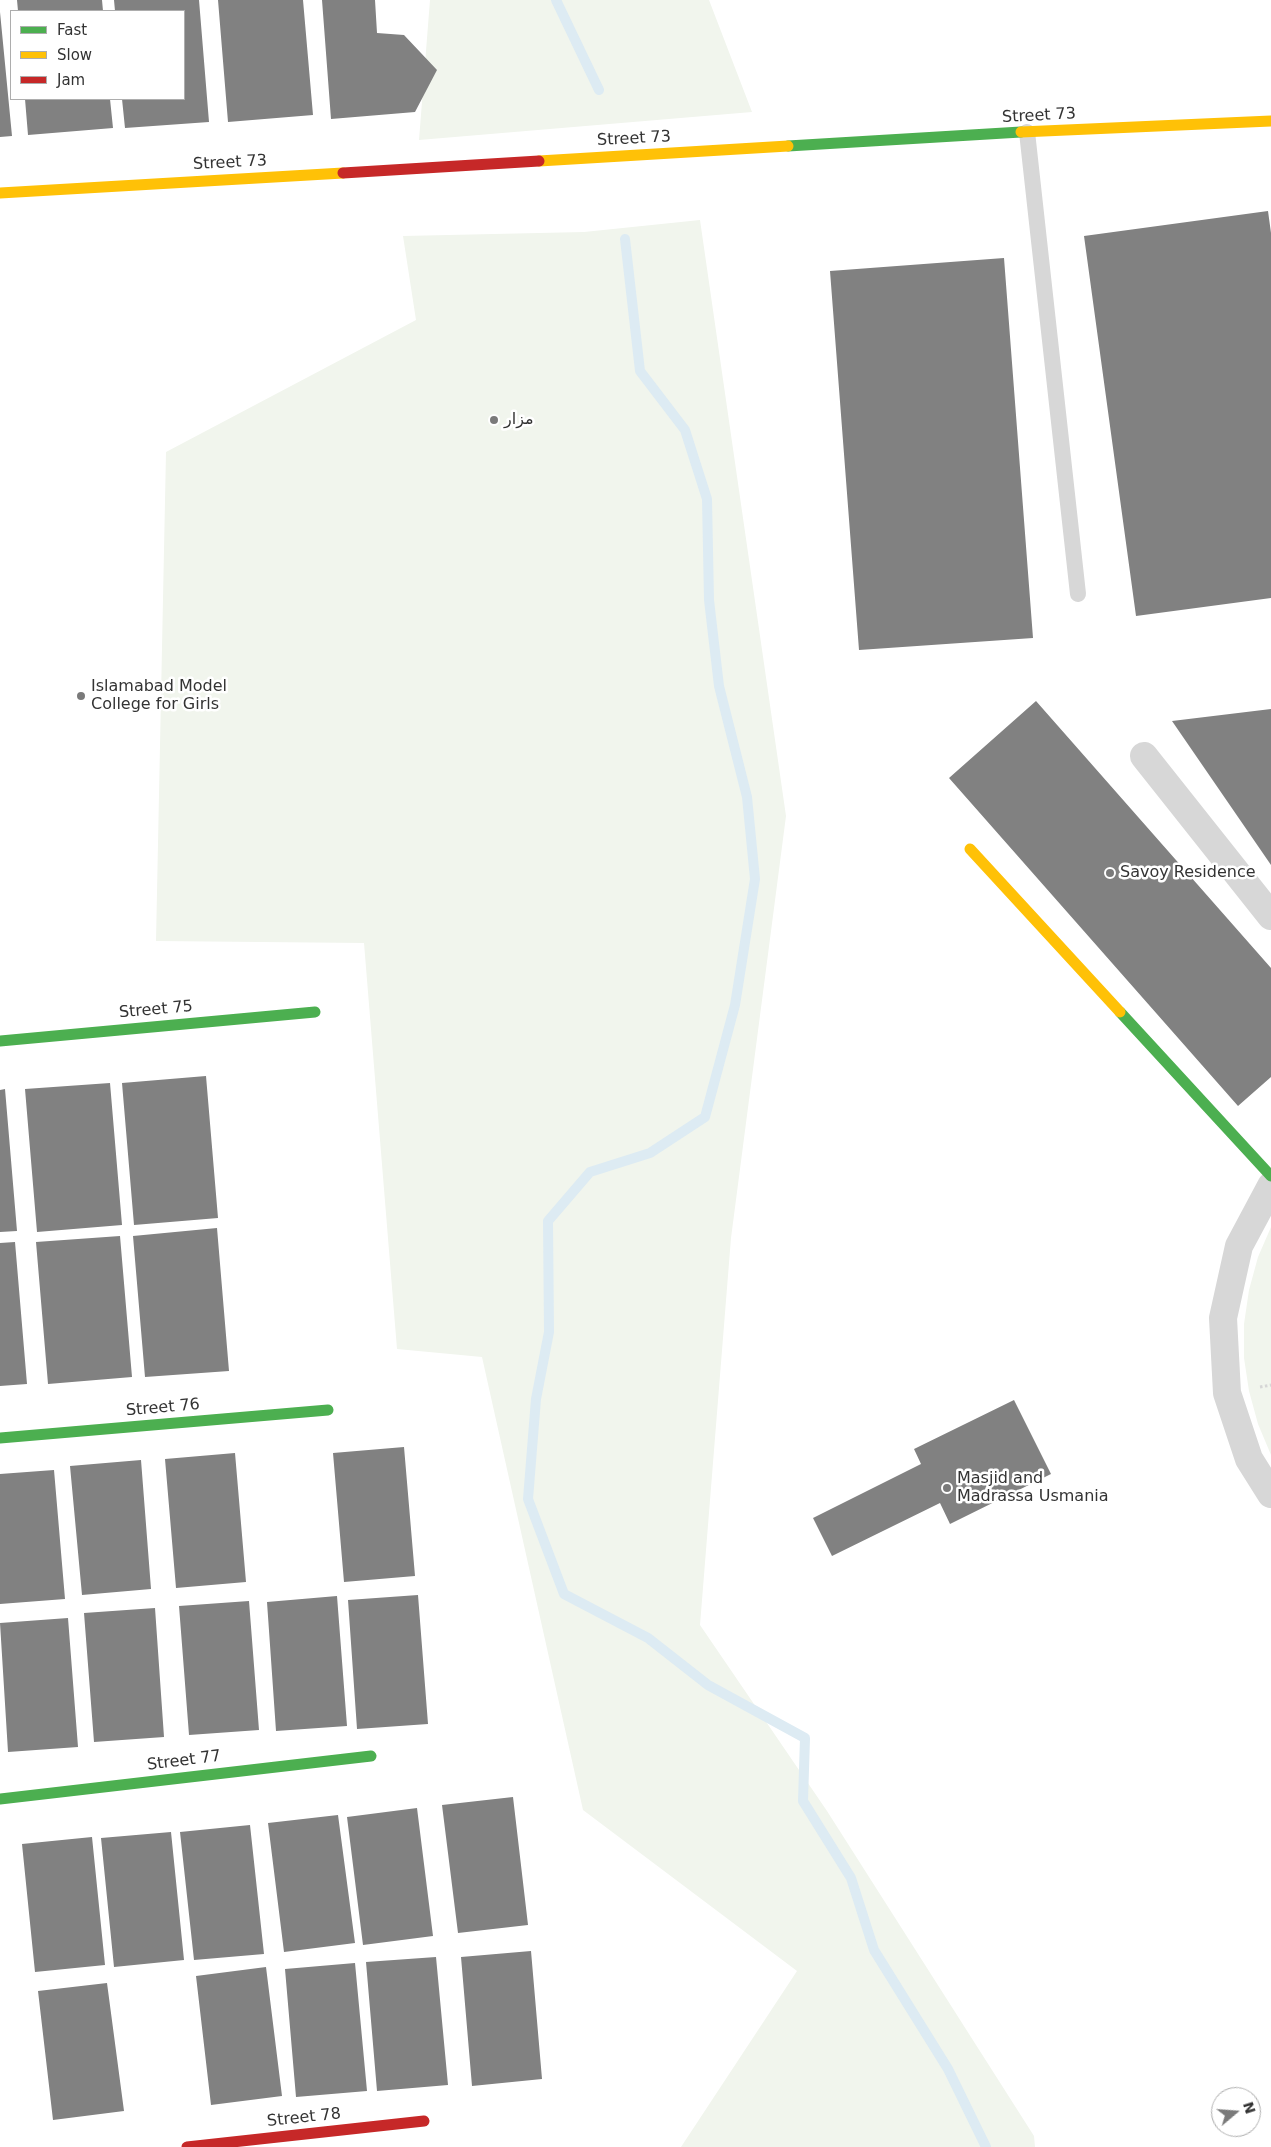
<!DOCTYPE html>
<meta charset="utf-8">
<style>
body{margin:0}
#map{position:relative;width:1271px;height:2147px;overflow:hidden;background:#fff;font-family:"DejaVu Sans",sans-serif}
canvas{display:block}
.legend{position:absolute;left:10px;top:10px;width:175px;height:90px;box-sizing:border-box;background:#fff;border:1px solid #adadad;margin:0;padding:6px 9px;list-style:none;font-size:15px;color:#333}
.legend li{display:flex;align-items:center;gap:10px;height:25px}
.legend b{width:25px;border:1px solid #adadad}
.north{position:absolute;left:1211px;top:2087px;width:50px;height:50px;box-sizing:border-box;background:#fff;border:1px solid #adadad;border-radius:50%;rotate:72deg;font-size:14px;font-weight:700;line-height:20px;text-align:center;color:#333}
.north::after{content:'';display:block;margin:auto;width:18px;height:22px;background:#7a7a7a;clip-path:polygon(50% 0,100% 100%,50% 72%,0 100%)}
</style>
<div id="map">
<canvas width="1271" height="2147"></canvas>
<ul class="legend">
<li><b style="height:6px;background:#4caf50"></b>Fast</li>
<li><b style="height:6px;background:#ffc107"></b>Slow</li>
<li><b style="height:6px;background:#c62828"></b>Jam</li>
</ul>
<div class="north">N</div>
</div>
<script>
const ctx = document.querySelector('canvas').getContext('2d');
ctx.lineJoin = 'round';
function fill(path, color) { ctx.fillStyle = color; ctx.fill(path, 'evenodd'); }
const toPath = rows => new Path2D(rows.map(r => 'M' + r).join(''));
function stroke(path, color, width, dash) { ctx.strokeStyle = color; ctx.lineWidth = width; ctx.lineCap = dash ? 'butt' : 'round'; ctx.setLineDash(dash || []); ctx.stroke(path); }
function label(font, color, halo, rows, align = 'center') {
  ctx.font = font + ' "DejaVu Sans",Cairo,sans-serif'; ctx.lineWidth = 5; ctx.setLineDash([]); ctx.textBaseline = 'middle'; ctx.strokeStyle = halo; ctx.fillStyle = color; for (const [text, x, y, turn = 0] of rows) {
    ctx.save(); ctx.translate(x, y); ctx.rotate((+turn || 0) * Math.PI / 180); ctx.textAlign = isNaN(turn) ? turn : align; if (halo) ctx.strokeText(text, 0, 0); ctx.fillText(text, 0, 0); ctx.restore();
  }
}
fill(toPath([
 [430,0,709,0,752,112,419,140],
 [700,220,786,816,731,1238,700,1625,827,1811,1034,2136,1035,2147,681,2147,797,1971,583,1810,482,1357,397,1349,364,943,156,941,166,452,416,320,403,236,584,232],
 [1271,1227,1271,1455,1258,1424,1249,1391,1244,1358,1244,1324,1249,1290,1258,1257]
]), '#f1f5ed');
stroke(toPath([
 [556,0,599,90],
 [625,239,640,371,685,430,707,499,709,600,719,686,747,797,755,879,735,1005,705,1117,650,1153,590,1172,548,1221,549,1332,536,1399,528,1499,564,1594,648,1638,708,1685,805,1738,803,1801,851,1878,874,1950,948,2069,986,2147]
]), '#ddebf3', 10);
fill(toPath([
 [17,0,102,0,103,11,18,11],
 [114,0,199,0,209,122,125,128,122,99,184,99,184,11,115,11],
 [218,0,303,0,313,115,228,122],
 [322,0,375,0,377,33,404,35,437,70,415,112,331,119],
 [0,12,12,136,0,137],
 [25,99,110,99,113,128,28,135],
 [1268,211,1271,233,1271,598,1136,616,1084,236],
 [1004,258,1033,638,859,650,830,271],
 [1036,701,1271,968,1271,1077,1238,1106,949,778],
 [1271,709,1271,865,1172,721],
 [206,1076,218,1218,134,1225,122,1083],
 [110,1083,122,1225,37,1232,25,1089],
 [5,1089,17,1231,0,1232,0,1090],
 [217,1228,229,1371,145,1377,133,1236],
 [120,1236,132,1377,48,1384,36,1242],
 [15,1242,27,1384,0,1386,0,1243],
 [1014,1400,1051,1474,950,1524,940,1503,832,1556,813,1518,921,1464,914,1449],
 [404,1447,415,1576,344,1582,333,1453],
 [235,1453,246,1582,176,1588,165,1459],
 [141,1460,151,1589,82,1595,70,1466],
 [54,1470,65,1599,0,1604,0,1474],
 [418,1595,428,1724,357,1729,348,1600],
 [337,1596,347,1726,276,1731,267,1602],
 [249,1601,259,1730,189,1735,179,1606],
 [155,1608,164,1737,94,1742,84,1613],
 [68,1618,78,1747,8,1752,0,1623],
 [513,1797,528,1925,458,1933,442,1805],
 [417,1808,433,1936,363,1945,347,1817],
 [338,1815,355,1943,284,1952,268,1823],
 [250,1825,264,1954,194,1960,180,1832],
 [171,1832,184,1960,114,1967,101,1838],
 [92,1837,105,1965,35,1972,22,1844],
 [531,1951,542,2079,472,2086,461,1957],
 [436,1957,448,2085,377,2091,366,1962],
 [355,1963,367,2091,296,2097,285,1969],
 [266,1967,282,2096,211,2105,196,1976],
 [107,1983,124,2111,53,2120,38,1991]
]), '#818181');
stroke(toPath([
 [1260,1387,1271,1385]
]), '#d6d6d6', 3, [2.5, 2.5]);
stroke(toPath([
 [1027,132,1078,594]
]), '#d7d7d7', 16);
stroke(toPath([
 [1144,756,1271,916],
 [1271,1186,1239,1246,1223,1318,1227,1393,1249,1459,1271,1494]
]), '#d7d7d7', 28);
stroke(toPath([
 [788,146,1021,132],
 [1120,1012,1271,1176],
 [0,1041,315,1012],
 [0,1438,328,1410],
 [0,1799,371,1756]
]), '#4caf50', 11);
stroke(toPath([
 [1021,132,1271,121],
 [539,161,788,146],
 [0,193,343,173],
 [970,849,1120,1012]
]), '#ffc107', 11);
stroke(toPath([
 [343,173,539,161],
 [187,2147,424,2121]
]), '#c62828', 11);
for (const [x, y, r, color] of [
 [494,420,5,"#7a7a7a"],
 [81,696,5,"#7a7a7a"],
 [1110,873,5,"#7a7a7a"],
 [947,1488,5,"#7a7a7a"]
]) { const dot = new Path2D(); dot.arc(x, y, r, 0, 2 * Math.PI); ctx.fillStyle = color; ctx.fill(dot); stroke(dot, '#fff', 2); }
label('16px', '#333', '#fff', [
 ["Street 73",1039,116,-3],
 ["Street 73",634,139,-3],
 ["Street 73",230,163,-3],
 ["Street 75",156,1010,-5],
 ["Street 76",163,1408,-5],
 ["Street 77",184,1761,-7],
 ["Street 78",304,2118,-6]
]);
label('16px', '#333', '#fff', [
 ["مزار",504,420],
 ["Islamabad Model",91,687],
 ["College for Girls",91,705],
 ["Savoy Residence",1120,873],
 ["Masjid and",957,1479],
 ["Madrassa Usmania",957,1497]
], 'left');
</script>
